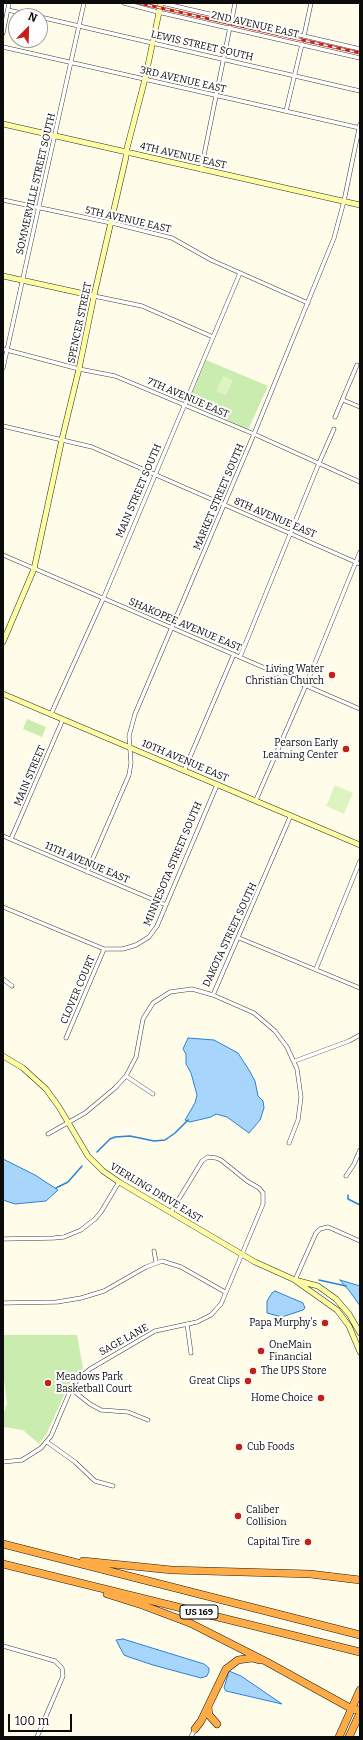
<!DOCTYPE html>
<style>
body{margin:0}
#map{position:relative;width:363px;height:1740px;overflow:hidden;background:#fffde9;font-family:Bitter,serif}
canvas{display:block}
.frame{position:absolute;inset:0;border:4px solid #0b0b0b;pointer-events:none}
.north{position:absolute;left:8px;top:8px;width:40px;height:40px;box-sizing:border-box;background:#fff;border:1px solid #9d9d9d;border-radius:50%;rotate:23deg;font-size:11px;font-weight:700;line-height:16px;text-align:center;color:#0b0b0b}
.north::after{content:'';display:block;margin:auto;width:14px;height:18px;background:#c71e17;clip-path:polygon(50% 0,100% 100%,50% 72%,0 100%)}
.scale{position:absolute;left:8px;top:1714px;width:64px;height:18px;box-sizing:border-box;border:2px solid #0b0b0b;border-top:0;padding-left:5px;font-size:12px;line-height:14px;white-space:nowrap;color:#0b0b0b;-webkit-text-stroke:3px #fff;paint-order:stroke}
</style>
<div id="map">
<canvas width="363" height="1740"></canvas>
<div class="frame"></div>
<div class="north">N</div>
<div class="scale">100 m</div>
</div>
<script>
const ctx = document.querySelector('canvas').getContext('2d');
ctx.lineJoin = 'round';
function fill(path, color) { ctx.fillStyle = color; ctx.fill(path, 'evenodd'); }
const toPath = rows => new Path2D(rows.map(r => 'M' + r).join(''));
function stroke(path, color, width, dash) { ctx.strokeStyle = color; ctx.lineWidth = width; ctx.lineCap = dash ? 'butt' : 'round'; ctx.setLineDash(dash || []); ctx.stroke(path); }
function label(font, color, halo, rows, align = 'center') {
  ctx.font = font + ' Bitter,serif'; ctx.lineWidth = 4; ctx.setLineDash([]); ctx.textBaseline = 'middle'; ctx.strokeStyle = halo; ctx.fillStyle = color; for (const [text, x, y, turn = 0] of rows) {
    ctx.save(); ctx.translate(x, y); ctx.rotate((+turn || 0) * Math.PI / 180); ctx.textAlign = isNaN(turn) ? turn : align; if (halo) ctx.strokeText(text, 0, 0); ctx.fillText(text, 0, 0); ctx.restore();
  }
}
fill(toPath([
 [206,360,268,386,249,428,247,429,190,404,189,401],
 [27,719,46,727,42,737,23,729],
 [3,1335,77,1335,83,1368,69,1384,47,1433,39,1444,23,1430,3,1427,3,1415,7,1403,3,1373]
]), '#caedaf');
fill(toPath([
 [223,376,233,380,226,395,216,391],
 [335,785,353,793,344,814,326,806]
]), '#def3c2');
const water = toPath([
 [188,1038,214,1040,238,1053,249,1070,255,1081,258,1096,263,1101,264,1108,260,1120,249,1133,227,1117,216,1114,211,1117,190,1122,185,1120,195,1103,197,1095,191,1073,186,1064,186,1054,183,1049,188,1038],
 [3,1159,35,1175,58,1190,46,1201,15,1204,3,1200,3,1159],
 [340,1280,360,1286,360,1306,351,1293,340,1280],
 [275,1291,303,1303,305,1308,303,1310,282,1317,267,1313,267,1301,272,1293,275,1291],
 [123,1639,204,1664,209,1668,209,1671,207,1676,201,1678,153,1665,129,1657,124,1655,116,1640,123,1639],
 [229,1671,241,1676,282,1704,226,1691,224,1688,229,1671]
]);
fill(water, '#a8d5fc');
stroke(water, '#2883da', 1);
stroke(toPath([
 [97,1152,110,1139,115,1137,130,1136,154,1141,165,1140,175,1133,188,1120],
 [56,1188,68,1182,82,1166],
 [348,1195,348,1199,360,1205],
 [319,1280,346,1286]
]), '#2883da', 1.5);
const street = toPath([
 [124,3,158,12,360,58],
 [162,3,360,49],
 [8,10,34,16],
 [40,17,360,91],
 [232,19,235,3],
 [3,33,9,3],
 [304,36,311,3],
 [3,47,360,128],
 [286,111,302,44],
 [201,170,230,27],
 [3,200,116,224,172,238,211,260,308,303],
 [94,296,142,306,213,337],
 [3,349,79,369,115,376,254,434,360,482],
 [3,368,84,3],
 [343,400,360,407],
 [335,417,357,365],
 [3,426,92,447,360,564],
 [3,555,360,709],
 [240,657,319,463,334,429],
 [51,714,103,599,240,273],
 [184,771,234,654],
 [256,800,306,685,360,552],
 [3,836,166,905],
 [11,839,63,719],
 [87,872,129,775,131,763,129,736,135,714,254,434,334,238,344,201,360,124],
 [3,907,104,949,123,949,136,945,149,937,157,926,217,785],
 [239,938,360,988],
 [316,969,360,861],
 [3,979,12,986],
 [213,995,291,815],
 [66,1038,104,949],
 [295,1061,349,1041,360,1035],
 [126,1076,153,1094],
 [48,1134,85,1113,115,1088,126,1076,136,1057,143,1019,153,1003,170,992,192,989,213,995,254,1013,275,1031,287,1047,297,1069,301,1097,298,1120,289,1143],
 [346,1176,354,1164,360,1150],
 [3,1239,54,1238,64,1237,81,1230,95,1219,101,1212,119,1182],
 [154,1251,156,1262],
 [295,1280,316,1233,320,1229,328,1227,360,1241],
 [3,1303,57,1302,81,1298,104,1291,146,1267,162,1261,181,1267,225,1292],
 [187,1324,191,1353],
 [71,1389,90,1404,101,1410,128,1412,148,1420],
 [47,1442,75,1462,95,1481,113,1486],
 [3,1462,22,1460,41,1448,51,1436,71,1389,79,1378,90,1369,155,1331,197,1322,211,1315,221,1304,263,1204,263,1193,259,1188,247,1181,221,1160,216,1158,208,1157,202,1161,171,1212],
 [3,1646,55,1661,62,1668,63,1676,37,1737],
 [191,1737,195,1729]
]);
const secondary = toPath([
 [3,124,360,205],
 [3,276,94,296],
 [3,642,34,569,62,439,79,369,95,291,126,157,126,152,145,79,161,3],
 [3,694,360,845],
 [3,1056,23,1068,46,1089,59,1107,88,1156,103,1171,119,1182,255,1262,295,1280,318,1286,336,1299,349,1314,360,1333],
 [296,1281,337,1310,349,1326,360,1352]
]);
const highway = toPath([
 [3,1544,360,1635],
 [83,1561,172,1570,310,1574,360,1580],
 [3,1564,360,1652],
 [107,1594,142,1605,190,1623,267,1662,352,1709,360,1710],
 [208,1707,209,1715,217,1724],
 [195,1729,201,1721,226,1669,238,1660,252,1658,259,1660],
 [339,1737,360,1690],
 [349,1737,360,1713]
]);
stroke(street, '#3e3e3e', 4.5);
stroke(secondary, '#2d2d2d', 6);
stroke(highway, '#1c1c1c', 8);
stroke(street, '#fff', 3.5);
stroke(secondary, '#fffda4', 5);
stroke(highway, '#ffac47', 7);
const rail = toPath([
 [139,3,360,53]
]);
stroke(rail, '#c71e17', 3);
stroke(rail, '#fff', 1.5, [4.5]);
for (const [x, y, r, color] of [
 [332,675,4,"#c71e17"],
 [346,749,4,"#c71e17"],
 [325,1323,4,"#c71e17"],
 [261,1351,4,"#c71e17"],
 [253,1371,4,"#c71e17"],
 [248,1381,4,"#c71e17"],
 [48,1383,4,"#c71e17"],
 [321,1398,4,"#c71e17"],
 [239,1447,4,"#c71e17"],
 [238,1516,4,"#c71e17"],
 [308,1542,4,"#c71e17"]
]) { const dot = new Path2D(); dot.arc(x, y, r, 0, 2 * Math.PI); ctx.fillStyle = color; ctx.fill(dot); stroke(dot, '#fff', 1.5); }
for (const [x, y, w] of [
 [199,1612,38]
]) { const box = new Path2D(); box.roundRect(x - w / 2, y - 7, w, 14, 3); ctx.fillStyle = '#fff'; ctx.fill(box); stroke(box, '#0b0b0b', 1); }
label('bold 9px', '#0b0b0b', null, [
 ["US 169",199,1612]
]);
label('10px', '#0b0b0b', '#fff', [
 ["2ND AVENUE EAST",255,25,13],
 ["LEWIS STREET SOUTH",202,46,13],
 ["3RD AVENUE EAST",183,80,13],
 ["4TH AVENUE EAST",183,156,13],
 ["SOMMERVILLE STREET SOUTH",36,184,-77],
 ["5TH AVENUE EAST",128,220,13],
 ["SPENCER STREET",80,323,-78],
 ["7TH AVENUE EAST",188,398,23],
 ["MAIN STREET SOUTH",139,491,-67],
 ["MARKET STREET SOUTH",219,497,-67],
 ["8TH AVENUE EAST",275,518,23],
 ["SHAKOPEE AVENUE EAST",185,625,23],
 ["10TH AVENUE EAST",185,761,23],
 ["MAIN STREET",30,776,-67],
 ["11TH AVENUE EAST",87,863,23],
 ["MINNESOTA STREET SOUTH",173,864,-67],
 ["DAKOTA STREET SOUTH",230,935,-65],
 ["CLOVER COURT",78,990,-67],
 ["VIERLING DRIVE EAST",156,1193,31],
 ["SAGE LANE",124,1340,-29]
]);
label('10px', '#0b0b0b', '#fff', [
 ["Living Water",324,669],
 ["Christian Church",324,681],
 ["Pearson Early",338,743],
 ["Learning Center",338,755],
 ["Papa Murphy's",317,1323],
 ["OneMain",269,1345,"left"],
 ["Financial",269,1357,"left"],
 ["The UPS Store",261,1371,"left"],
 ["Meadows Park",56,1377,"left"],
 ["Basketball Court",56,1389,"left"],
 ["Great Clips",240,1381],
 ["Home Choice",313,1398],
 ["Cub Foods",247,1447,"left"],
 ["Caliber",246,1510,"left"],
 ["Collision",246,1522,"left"],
 ["Capital Tire",300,1542]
], 'right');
</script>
